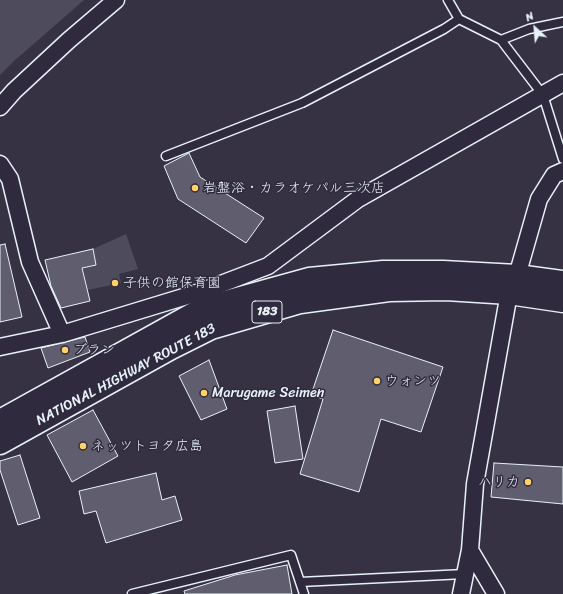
<!DOCTYPE html>
<meta charset="utf-8">
<style>
body{margin:0}
#map{position:relative;width:563px;height:594px;overflow:hidden;background:#363244;font-family:Sriracha,sans-serif}
canvas{display:block}
.north{position:absolute;left:515px;top:8px;width:40px;height:40px;-webkit-text-stroke:3px #2f2a3d;paint-order:stroke;rotate:334deg;font-size:11px;font-weight:700;line-height:16px;text-align:center;color:#e8f1f8}
.north::after{content:'';display:block;margin:auto;width:14px;height:18px;background:#e8f1f8;clip-path:polygon(50% 0,100% 100%,50% 72%,0 100%)}
</style>
<div id="map">
<canvas width="563" height="594"></canvas>
<div class="north">N</div>
</div>
<script>
const ctx = document.querySelector('canvas').getContext('2d');
ctx.lineJoin = 'round';
function fill(path, color) { ctx.fillStyle = color; ctx.fill(path, 'evenodd'); }
const toPath = rows => new Path2D(rows.map(r => 'M' + r).join(''));
function stroke(path, color, width, dash) { ctx.strokeStyle = color; ctx.lineWidth = width; ctx.lineCap = dash ? 'butt' : 'round'; ctx.setLineDash(dash || []); ctx.stroke(path); }
function label(font, color, halo, rows, align = 'center') {
  ctx.font = font + ' Sriracha,"Klee One",sans-serif'; ctx.lineWidth = 3; ctx.setLineDash([]); ctx.textBaseline = 'middle'; ctx.strokeStyle = halo; ctx.fillStyle = color; for (const [text, x, y, turn = 0] of rows) {
    ctx.save(); ctx.translate(x, y); ctx.rotate((+turn || 0) * Math.PI / 180); ctx.textAlign = isNaN(turn) ? turn : align; if (halo) ctx.strokeText(text, 0, 0); ctx.fillText(text, 0, 0); ctx.restore();
  }
}
fill(toPath([
 [0,0,84,0,13,62,0,75],
 [126,234,138,269,119,274,121,283,88,290,82,268,96,265,93,249]
]), '#4d4b5c');
const building = toPath([
 [189,153,200,177,264,218,246,243,178,199,164,166,189,153],
 [5,244,22,317,0,322,0,245,5,244],
 [93,249,96,265,82,268,90,301,61,308,51,286,45,260,93,249],
 [333,330,443,367,421,432,381,419,359,492,300,474,323,399,311,395,333,330],
 [85,337,90,352,48,368,41,348,85,337],
 [209,360,227,409,201,420,179,376,209,360],
 [295,406,303,459,275,463,267,411,295,406],
 [93,410,118,456,72,482,47,435,93,410],
 [20,455,40,518,18,525,0,470,0,461,20,455],
 [494,463,563,467,563,504,491,497,494,463],
 [156,473,162,500,175,496,182,520,106,543,96,511,84,514,79,491,156,473],
 [287,565,292,594,185,594,184,591,235,575,287,565]
]);
fill(building, '#605e6e');
stroke(building, '#e8f1f8', 1);
const service = toPath([
 [448,0,459,19,501,40,543,95,563,159],
 [501,40,529,29,563,22],
 [166,156,302,103,444,29,459,19],
 [300,582,465,574],
 [132,594,291,555,304,594]
]);
const minor = toPath([
 [0,107,14,91,69,40,116,0],
 [0,164,10,179,30,262,62,334],
 [0,347,62,334,200,292,268,266,358,199,563,83],
 [470,550,496,594],
 [461,594,470,550,475,484,509,293,517,276,539,199,554,175,563,171]
]);
const trunk = toPath([
 [0,421,204,308,309,279,383,272,443,272,517,276,563,282],
 [0,443,171,348,211,328,300,302,389,290,446,289,509,293,563,301]
]);
stroke(service, '#e8f1f8', 11);
stroke(minor, '#e8f1f8', 19);
stroke(trunk, '#e8f1f8', 25);
stroke(service, '#2f2a3d', 8);
stroke(minor, '#2f2a3d', 16);
stroke(trunk, '#2f2a3d', 22);
for (const [x, y, r, color] of [
 [195,188,4,"#ffd166"],
 [115,283,4,"#ffd166"],
 [65,350,4,"#ffd166"],
 [377,381,4,"#ffd166"],
 [204,393,4,"#ffd166"],
 [83,446,4,"#ffd166"],
 [528,482,4,"#ffd166"]
]) { const dot = new Path2D(); dot.arc(x, y, r, 0, 2 * Math.PI); ctx.fillStyle = color; ctx.fill(dot); stroke(dot, '#2f2a3d', 1.5); }
for (const [x, y, w] of [
 [267,312,30]
]) { const box = new Path2D(); box.roundRect(x - w / 2, y - 11, w, 22, 3); ctx.fillStyle = '#2f2a3d'; ctx.fill(box); stroke(box, '#e8f1f8', 1); }
label('bold 13px', '#e8f1f8', null, [
 ["183",267,312]
]);
label('14px', '#e8f1f8', '#2f2a3d', [
 ["岩盤浴・カラオケパル三次店",203,188],
 ["子供の館保育園",123,283],
 ["ブラン",73,350],
 ["ウォンツ",385,381],
 ["Marugame Seimen",212,393],
 ["ネッツトヨタ広島",91,446],
 ["ハリカ",520,482,"right"]
], 'left');
label('14px', '#e8f1f8', '#2f2a3d', [
 ["NATIONAL HIGHWAY ROUTE 183",126,375,-28]
]);
</script>
